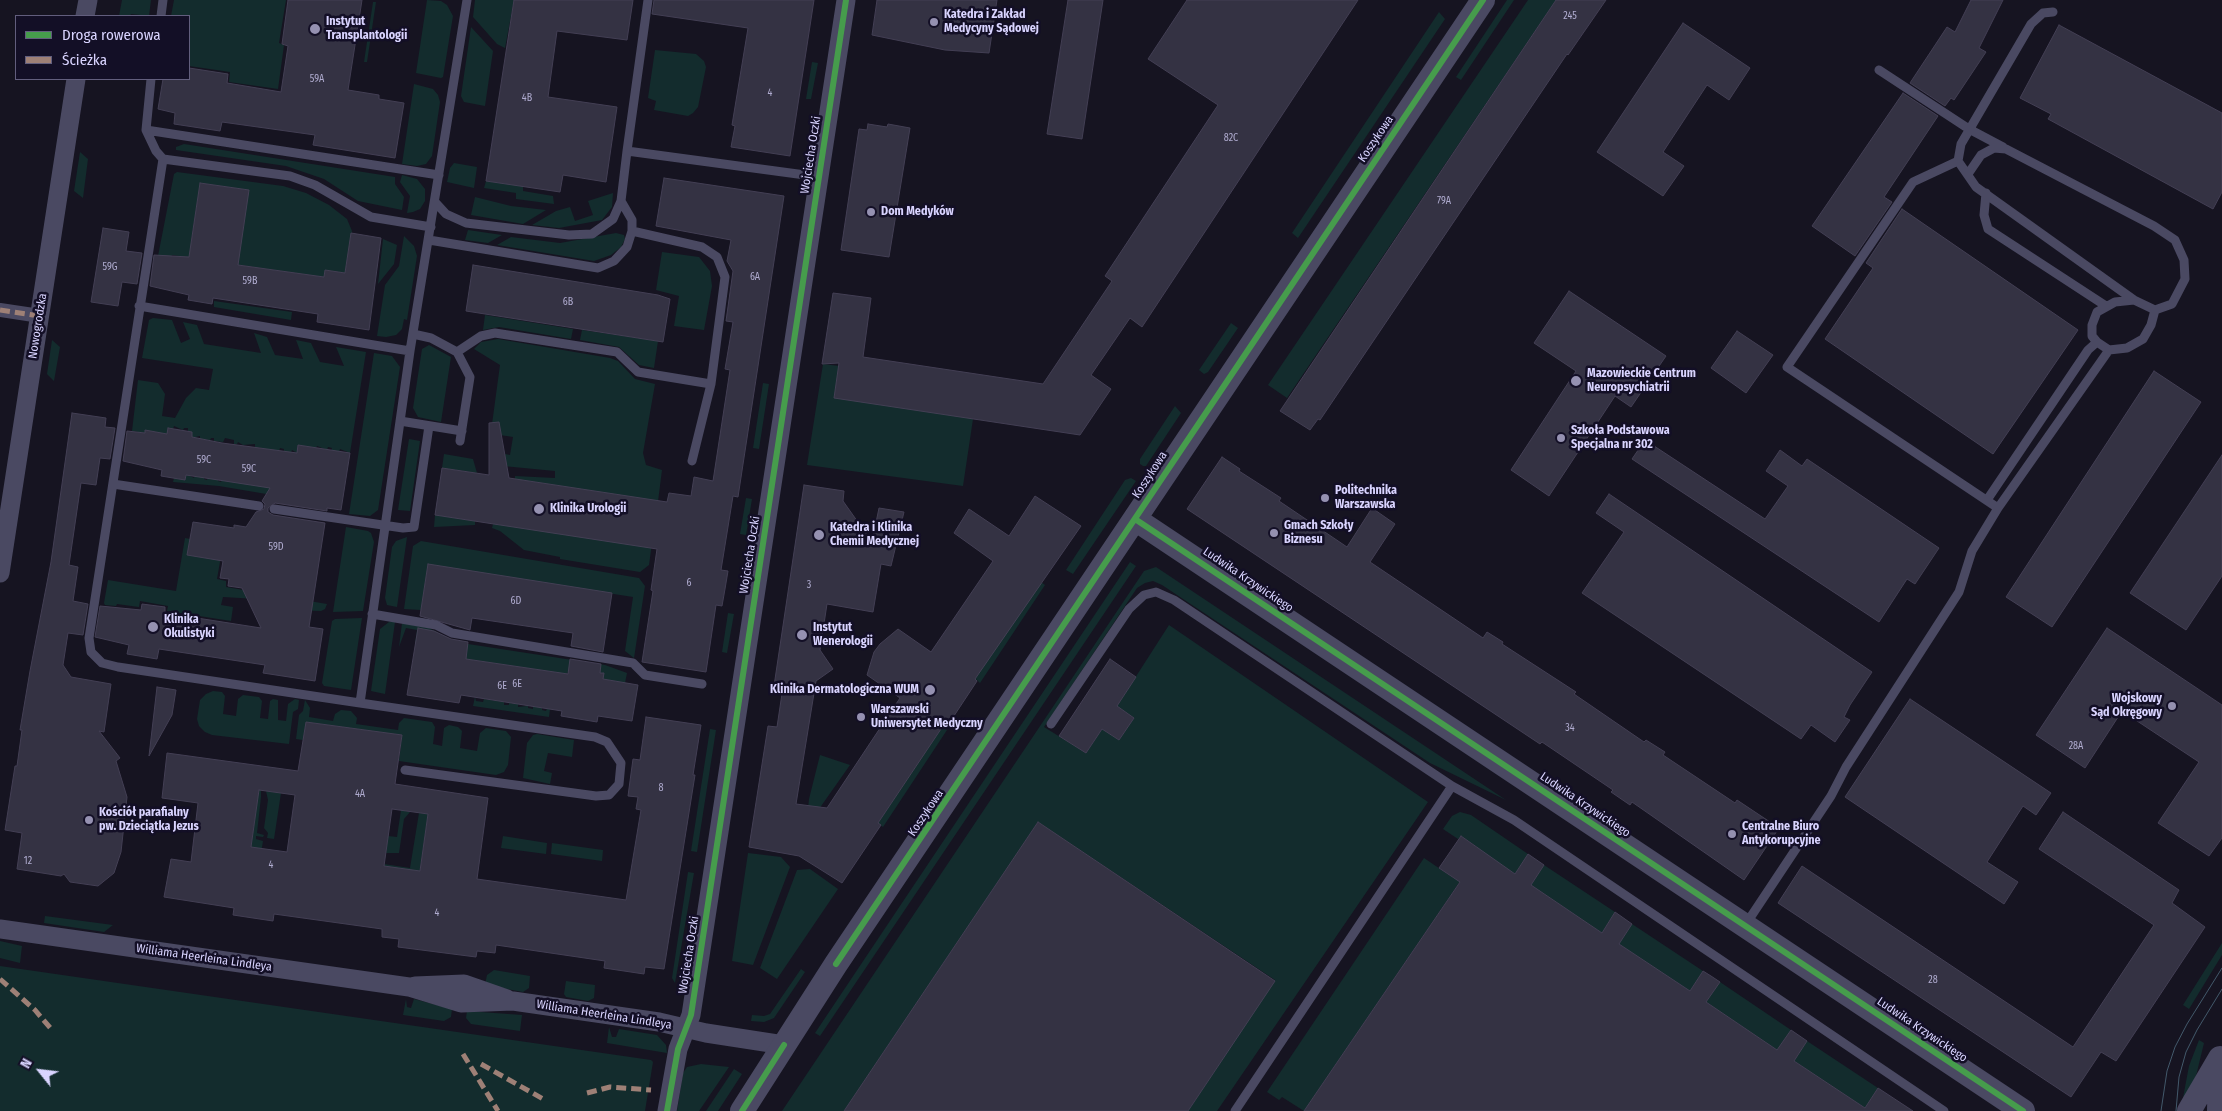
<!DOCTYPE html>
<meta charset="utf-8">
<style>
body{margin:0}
#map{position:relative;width:2222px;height:1111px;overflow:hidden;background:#161421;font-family:"Fira Sans Condensed",sans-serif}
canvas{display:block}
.legend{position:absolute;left:15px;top:15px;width:175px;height:65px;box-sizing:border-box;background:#130f26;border:1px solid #625e7d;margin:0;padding:6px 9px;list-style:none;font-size:15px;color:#d9d4ff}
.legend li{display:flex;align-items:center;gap:10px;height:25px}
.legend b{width:25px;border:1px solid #625e7d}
.north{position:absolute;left:15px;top:1046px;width:50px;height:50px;-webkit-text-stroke:4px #130f26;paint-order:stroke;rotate:299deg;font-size:14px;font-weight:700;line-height:20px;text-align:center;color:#d9d4ff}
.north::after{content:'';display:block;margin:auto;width:18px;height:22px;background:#d9d4ff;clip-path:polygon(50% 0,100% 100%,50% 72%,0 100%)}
</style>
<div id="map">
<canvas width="2222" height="1111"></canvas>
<ul class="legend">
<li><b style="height:6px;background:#469c4c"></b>Droga rowerowa</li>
<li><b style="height:6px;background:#9e8076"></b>Ścieżka</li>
</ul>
<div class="north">N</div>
</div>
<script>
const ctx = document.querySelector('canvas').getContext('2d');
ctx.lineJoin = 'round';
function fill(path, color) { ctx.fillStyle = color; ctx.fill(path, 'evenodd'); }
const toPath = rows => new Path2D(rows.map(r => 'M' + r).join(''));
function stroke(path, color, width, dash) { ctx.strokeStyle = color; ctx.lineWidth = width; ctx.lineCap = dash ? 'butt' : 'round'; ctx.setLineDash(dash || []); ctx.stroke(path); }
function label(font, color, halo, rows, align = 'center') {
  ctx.font = font + ' "Fira Sans Condensed",sans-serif'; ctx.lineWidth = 5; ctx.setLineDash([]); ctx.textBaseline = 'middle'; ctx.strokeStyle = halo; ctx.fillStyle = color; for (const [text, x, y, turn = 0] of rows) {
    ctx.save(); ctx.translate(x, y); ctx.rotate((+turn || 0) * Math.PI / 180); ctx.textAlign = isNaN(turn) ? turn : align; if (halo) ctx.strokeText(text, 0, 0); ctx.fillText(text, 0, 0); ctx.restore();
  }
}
fill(toPath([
 [122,0,151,0,149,16,131,14,130,16,119,16],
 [174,0,286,0,279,43,284,45,278,89,229,82,230,72,189,66,189,16,171,16],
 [427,0,441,1,447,5,453,16,443,77,441,78,416,73],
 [475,0,514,0,505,48,497,44,473,17],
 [1507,0,1514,0,1461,80,1456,77],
 [1528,0,1556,0,1287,398,1268,385],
 [373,2,376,2,367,62,364,62],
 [1439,12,1445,19,1298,238,1292,233],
 [471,27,493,51,485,106,464,102,461,96],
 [655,50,696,54,704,61,706,67,698,107,693,113,688,116,654,110,656,101,648,98],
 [812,62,818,63,811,99,806,99],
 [414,84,433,89,438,95,440,102,432,156,426,164,417,166,402,164],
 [184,144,395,177,395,184,404,197,402,210,358,201,324,179,286,166,176,150,176,147],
 [80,152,88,159,83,198,74,191],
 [454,163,477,167,474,188,447,182,450,168],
 [177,172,283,186,306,193,329,205,347,219,352,231,345,273,325,270,324,277,218,262,249,190,200,183,191,242,194,258,172,255,171,258,158,256,174,174],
 [402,175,417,179,425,189,425,201,420,209,413,212,407,213,410,196,400,182],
 [486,181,523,186,523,191,553,196,554,204,516,199,516,193,484,188],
 [613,193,612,207,602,220,559,228,532,225,556,211,570,207,575,221,593,215,588,201],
 [475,197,511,206,546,210,523,224,471,215],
 [468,230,502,235,488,243,465,240],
 [616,233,624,235,625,239,621,247,611,255,594,261,497,245,511,237,560,243],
 [404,236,414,246,417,256,407,320,404,319,402,329,396,335,386,337,377,336,385,285,399,266],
 [383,239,397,245,394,264,378,284],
 [662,252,699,257,710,271,712,286,704,330,674,326,679,296,656,290],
 [214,301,292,312,291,320,214,307],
 [485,315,573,329,571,339,499,327,483,330],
 [153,318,172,320,181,343,190,339,183,322,197,325,204,344,261,353,254,333,267,337,275,355,303,359,296,340,311,343,320,362,344,366,336,347,366,352,350,453,340,449,339,452,331,451,332,448,328,447,327,450,317,446,316,448,298,445,297,453,292,450,291,453,284,451,284,449,280,448,279,451,255,447,255,444,243,445,238,442,237,444,234,444,234,440,225,438,223,442,214,441,214,438,211,438,210,440,200,439,200,436,191,438,192,432,188,431,188,428,184,428,183,430,174,426,173,429,168,428,167,434,145,430,145,433,132,431,138,380,158,383,165,394,162,416,175,418,186,398,196,388,209,390,213,369,142,358,149,320],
 [1231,323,1238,328,1208,372,1204,374,1199,370],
 [582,330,658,341,654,368,639,365,619,347,580,340],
 [498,339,610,358,618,361,635,379,655,384,643,453,646,465,662,470,655,525,638,498,515,479,515,476,555,478,555,471,503,466,505,454,510,455,513,437,500,435,490,439,500,365,474,349,481,342],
 [52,340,60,347,54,381,47,374],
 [429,345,451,357,441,422,418,417,413,408,422,349],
 [374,353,392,356,400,367,378,510,370,516,349,514],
 [823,364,839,366,973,419,963,486,807,465],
 [763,383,769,384,759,449,753,448],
 [1175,406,1181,413,1146,466,1143,466,1140,464,1140,459],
 [409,439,420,441,410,511,398,510],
 [444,454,473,459,477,473,442,468],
 [186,474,194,478,195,475,204,477,204,479,207,480,208,477,218,479,218,481,221,482,222,479,291,490,290,498,219,486,173,482,174,478,185,480],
 [1131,478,1136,481,1073,574,1066,570,1125,480],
 [746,498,752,499,746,535,740,534],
 [435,515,475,521,475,525,434,527],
 [493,524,653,535,649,565,640,572,560,559,560,557,524,550,500,531,492,528],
 [346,527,368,531,371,533,374,542,363,611,333,612],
 [407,537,397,607,387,605,385,598,392,547,396,541],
 [185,538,190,539,187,555,211,559,221,556,217,579,226,581,226,587,327,604,325,609,321,611,291,610,291,601,223,597,221,605,233,607,231,621,167,611,168,606,140,601,139,607,117,604,116,606,105,605,104,603,108,580,176,591],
 [421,541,639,578,645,586,634,658,625,651,633,597,428,565,421,610,404,609,413,546],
 [1130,562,1136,566,820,1036,815,1033],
 [1156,567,1506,800,1430,763,1162,585,1153,581,1145,583,1137,588,1044,727,1086,753,1102,729,1119,740,1134,718,1117,706,1169,625,1428,802,1217,1111,1188,1111,1275,980,1038,822,844,1111,782,1111,1144,571],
 [1041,582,1045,585,980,683,975,678],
 [728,613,734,614,727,653,722,652],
 [362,618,351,690,324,686,322,683,332,621,335,619],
 [389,622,395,622,385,694,371,691,380,629],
 [402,623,429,628,455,642,605,665,627,673,625,683,603,679,603,673,569,669,567,674,466,659,467,651,415,643,417,630,406,628,399,647],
 [213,691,222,692,225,696,223,714,236,716,238,699,243,695,259,697,262,701,260,718,268,719,270,701,273,699,278,700,278,720,286,721,288,704,295,699,299,700,298,709,293,712,289,744,212,735,205,732,199,726,197,719,200,700,206,694],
 [475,697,476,701,483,702,484,699,504,702,504,705,509,705,509,703,518,704,518,707,528,706,528,708,533,709,533,706,542,708,542,710,546,711,547,708,550,709,549,717,473,706],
 [305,700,310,708,309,717,333,721,335,714,341,710,351,711,357,718,356,724,398,730,399,723,404,718,432,722,435,727,433,744,442,746,444,728,449,725,458,727,462,731,460,748,477,751,480,733,486,728,506,731,511,737,508,765,504,772,496,775,399,761,402,735,306,722,303,740,296,739,299,715,303,711],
 [943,726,947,730,883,827,878,823],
 [710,729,716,730,697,852,691,851],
 [537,734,574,740,572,757,548,753,544,771,552,773,550,784,523,778,527,743,533,735],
 [820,755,850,765,812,819,807,818,809,799],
 [259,790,261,790,261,797,257,833,264,835,263,837,256,836,256,839,263,841,261,854,250,853],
 [266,791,281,793,274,839,267,838,268,833,264,828,268,800],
 [401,810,410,812,404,819,399,853,386,853,388,836,397,837],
 [1460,812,1471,815,1528,854,1515,874,1480,852,1304,1111,1282,1097,1279,1100,1267,1092,1424,858,1455,879,1477,847,1461,836,1458,839,1443,829,1452,816],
 [419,813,428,814,419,876,384,866,384,864,410,868],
 [503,836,547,843,546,854,501,848],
 [552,843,603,850,602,861,551,854],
 [748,853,781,857,790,867,753,965,732,961],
 [1544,865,1615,912,1602,933,1531,885],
 [810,869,838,889,777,979,760,968,797,870],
 [688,872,694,873,675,983,672,978],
 [45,916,113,925,104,932,44,923],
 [1632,924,1703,971,1690,991,1619,944],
 [0,941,22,946,20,963,0,958],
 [2222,943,2222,955,2189,1009,2183,1005],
 [0,966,651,1060,653,1062,645,1111,0,1111],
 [801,969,805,972,774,1018,764,1022,751,1021,752,1015,764,1016,770,1014],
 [494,970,530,976,529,988,523,992,485,985,487,975],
 [566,981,595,985,594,998,588,1001,566,997,564,994],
 [1720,982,1791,1030,1777,1050,1706,1002],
 [406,999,407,1007,411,1008,414,999,452,1009,451,1017,444,1021,403,1015],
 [467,1011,522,1015,520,1031,471,1024,466,1018],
 [609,1027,612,1037,616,1037,619,1029,657,1035,666,1045,667,1053,607,1043],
 [2199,1040,2204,1043,2196,1076,2182,1103,2189,1066],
 [1807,1041,1878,1088,1865,1108,1794,1061],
 [701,1064,729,1067,699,1111,677,1111,683,1073,687,1067],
 [734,1069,742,1074,718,1111,706,1111]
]), '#132c2d');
const building = toPath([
 [288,0,362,0,348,90,379,95,379,99,404,103,395,158,313,145,315,135,222,122,220,131,174,124,175,113,158,109,163,79,189,79,189,68,228,74,227,83,281,92,288,46,282,44,288,0],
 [514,0,633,0,627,40,557,31,548,97,617,107,606,182,563,175,560,192,486,181,514,0],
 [654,0,814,0,790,156,731,147,735,126,732,125,748,28,652,14,654,0],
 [877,0,997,0,989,53,945,50,872,35,877,0],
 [1068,0,1103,0,1082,139,1047,134,1068,0],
 [1187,0,1358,0,1142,327,1130,318,1091,375,1111,389,1080,435,834,398,839,363,822,364,833,293,871,298,863,357,1043,384,1112,281,1105,276,1218,105,1148,59,1187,0],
 [1556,0,1606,0,1568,55,1567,54,1320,420,1318,419,1310,430,1280,411,1556,0],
 [1971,0,2003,0,1979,48,1986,52,1954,100,1951,98,1945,106,1910,83,1947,27,1955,32,1971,0],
 [1683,23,1750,68,1729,100,1707,85,1663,152,1684,166,1663,196,1597,152,1683,23],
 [2059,25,2222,113,2222,192,2213,209,2048,119,2051,114,2020,98,2059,25],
 [1903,93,1938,116,1884,197,1892,202,1855,256,1812,226,1903,93],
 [868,124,887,127,888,124,910,128,889,257,841,250,859,129,867,130,868,124],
 [664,178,784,196,738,497,733,496,721,570,728,571,725,589,722,606,716,605,706,672,642,662,653,591,651,590,657,549,435,515,442,468,489,475,489,423,499,422,509,478,667,502,669,493,691,496,694,477,713,481,730,370,725,369,733,322,726,321,733,271,727,261,731,240,656,226,664,178],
 [200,183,249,190,238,265,324,277,325,270,345,273,351,233,381,238,369,330,317,322,318,314,213,298,212,304,188,300,189,295,150,286,154,255,189,257,200,183],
 [1902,209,2078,330,1993,454,1825,339,1873,268,1866,263,1902,209],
 [103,228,129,232,126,251,142,253,137,284,122,282,118,306,91,302,103,228],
 [473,265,658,295,670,299,663,342,466,311,473,265],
 [1569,291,1666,356,1631,407,1615,396,1549,496,1511,470,1576,371,1534,343,1569,291],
 [1737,331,1773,355,1746,393,1711,368,1737,331],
 [2154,371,2201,402,2052,627,2006,597,2154,371],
 [72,413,106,418,105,427,115,428,110,459,100,458,96,485,81,483,69,565,78,567,73,601,88,604,83,635,68,633,63,665,71,677,111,684,104,732,99,731,120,758,116,761,127,797,121,852,114,873,98,886,70,882,64,874,61,876,17,869,22,833,5,830,15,766,17,766,22,730,20,730,30,671,51,562,72,413],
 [168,428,192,432,192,437,222,443,297,453,298,445,350,453,341,510,327,508,327,511,275,503,268,508,268,512,273,515,325,523,309,627,323,629,315,681,263,673,265,665,159,649,157,659,127,654,129,645,95,637,100,606,141,610,142,604,165,607,165,613,261,628,242,588,228,586,229,579,220,578,223,561,187,555,193,522,234,528,234,525,246,527,256,512,264,509,265,504,262,501,270,488,186,475,185,480,161,476,162,470,123,461,127,431,145,433,145,430,167,434,168,428],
 [1645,440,1765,519,1788,486,1766,471,1780,450,1802,466,1807,459,1939,548,1915,584,1907,579,1879,622,1632,459,1645,440],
 [2222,455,2222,576,2186,630,2130,593,2222,455],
 [1222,457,1240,469,1239,471,1281,498,1279,501,1347,547,1372,508,1395,524,1370,562,1483,638,1487,632,1503,642,1502,644,1576,692,1574,694,1644,742,1646,740,1665,752,1663,755,1735,803,1737,800,1779,828,1744,880,1632,802,1630,805,1611,792,1613,790,1542,742,1540,744,1187,509,1222,457],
 [804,485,844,491,843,501,872,542,879,508,904,512,891,566,881,564,873,612,827,604,820,650,833,669,816,681,796,804,827,808,900,698,867,675,874,652,880,644,898,629,931,652,993,561,954,533,969,509,1009,536,1035,496,1081,526,975,679,977,681,946,728,943,726,878,823,881,825,842,883,799,856,749,847,768,726,777,727,783,687,774,686,804,485],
 [1609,494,1872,672,1850,705,1844,717,1850,720,1835,742,1811,725,1801,739,1582,593,1624,532,1596,513,1609,494],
 [428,564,612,593,603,652,571,646,573,633,472,618,470,630,420,616,428,564],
 [418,628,434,631,451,639,468,642,466,659,568,674,570,659,601,664,600,673,604,673,603,679,638,685,632,721,598,716,597,722,561,716,562,711,461,695,459,703,407,695,418,628],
 [2107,628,2222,705,2222,838,2209,856,2158,823,2199,762,2122,711,2085,768,2036,735,2107,628],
 [1110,659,1136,677,1117,706,1134,718,1119,740,1102,729,1086,753,1059,736,1110,659],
 [157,687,176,690,172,715,149,756,157,687],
 [1910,699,2051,793,2036,815,2023,806,1987,862,2018,882,2004,904,1845,797,1910,699],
 [646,717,701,725,693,775,695,775,664,969,645,967,644,974,604,968,605,961,496,945,495,953,477,951,476,957,398,947,399,939,382,937,382,929,274,914,273,921,233,915,234,908,164,897,171,859,191,862,198,803,162,798,167,753,298,771,306,722,402,735,395,784,488,798,477,879,626,900,641,810,636,809,638,797,628,796,630,781,633,759,640,760,646,717],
 [259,790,295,795,287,852,251,847,259,790],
 [392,809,428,814,420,871,384,866,392,809],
 [2063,812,2179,890,2172,903,2205,927,2116,1061,2101,1052,2071,1097,1778,903,1802,866,2073,1047,2154,925,2039,849,2063,812],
 [1038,822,1275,981,1188,1111,844,1111,1038,822],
 [1461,836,1515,874,1528,854,1544,865,1531,885,1602,933,1615,912,1632,924,1619,944,1690,991,1703,971,1711,976,1720,982,1706,1002,1777,1050,1791,1030,1807,1041,1794,1061,1865,1108,1878,1088,1913,1111,1304,1111,1460,882,1439,868,1461,836]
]);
fill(building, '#343243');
stroke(building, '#433f54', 1);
stroke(toPath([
 [161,16,163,0],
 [1879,70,1969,129,2003,147],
 [151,79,146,130,156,151,163,159,89,638,91,652,102,663,118,667,360,703],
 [146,130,439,175],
 [627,151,648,0],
 [163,159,290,176,315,185,371,217,431,227],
 [1958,161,1961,144,2031,24,2043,13,2053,12],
 [1968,174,1981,155,1994,148,2006,149,2154,226,2175,240,2184,260,2185,279,2172,304,2155,310],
 [1986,193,1984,215,1988,229,2106,306],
 [435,202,446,214,466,223,569,235,592,234,613,219,621,201,627,151,820,177],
 [632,231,702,247,717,257,725,277,711,384,692,461],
 [429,240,598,268,614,261,627,247,632,231,632,220,621,201],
 [2134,300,2155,310,2151,325,2143,339,2127,348,2109,350,2097,342,2092,336,2092,325,2097,312,2115,302,2134,300],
 [139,306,410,351],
 [413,334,431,338,457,352],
 [400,421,462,431],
 [460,441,470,377,457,352,481,336,495,333,617,352,638,372,711,384],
 [113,484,259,506],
 [1987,500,2088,350,2097,342],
 [1998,508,2109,350],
 [274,509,403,528,414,527,429,426],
 [372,614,436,625,452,633,633,663,645,675,702,684],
 [1051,724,1129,609,1144,595,1156,592,1174,600,1452,786,1235,1111],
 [405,770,596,796,609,795,619,784,621,763,607,742,595,737,360,703,410,351,467,0],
 [1452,786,1514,820,1944,1111],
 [1746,924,1831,796,1846,767,1959,592,1972,551,1998,508,1787,367,1913,182,1958,161,1976,187,2134,300]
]), '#4a4962', 9);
stroke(toPath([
 [0,310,40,316]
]), '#4a4962', 14);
stroke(toPath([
 [85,16,88,0],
 [0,573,76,79],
 [0,929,409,987,461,1003,513,1001,659,1022,706,1033,784,1045],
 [415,986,464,984,507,999],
 [667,1111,678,1049,691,1015,846,0]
]), '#4a4962', 19);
stroke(toPath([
 [1135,519,2023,1111],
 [742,1111,836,964,1483,0],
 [2189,1111,2220,1058],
 [2219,1111,2220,1062]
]), '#4a4962', 24);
stroke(toPath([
 [2161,1111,2167,1071,2175,1047,2187,1024,2222,968],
 [2176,1111,2179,1077,2186,1052,2197,1030,2222,989]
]), '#43596b', 1);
stroke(toPath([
 [0,310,40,316],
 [0,979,35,1010,52,1030],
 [463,1054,498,1111],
 [481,1064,545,1100],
 [587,1093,610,1087,651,1090]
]), '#9e8076', 5, [10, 5]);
stroke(toPath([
 [1135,519,2023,1111],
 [836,964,1483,0],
 [667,1111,678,1049,691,1015,846,0],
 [742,1111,784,1045]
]), '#469c4c', 6);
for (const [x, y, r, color] of [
 [934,22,5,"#9591b1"],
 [315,29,6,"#9591b1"],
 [871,212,5,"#9591b1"],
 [1576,381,6,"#9591b1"],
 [1561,438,5,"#9591b1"],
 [1325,498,5,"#9591b1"],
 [539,509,6,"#9591b1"],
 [1274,533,5,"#9591b1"],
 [819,535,6,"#9591b1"],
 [153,627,6,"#9591b1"],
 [802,635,6,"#9591b1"],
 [930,690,6,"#9591b1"],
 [2172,706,5,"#9591b1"],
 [861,717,5,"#9591b1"],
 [89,820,5,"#9591b1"],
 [1732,834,5,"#9591b1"]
]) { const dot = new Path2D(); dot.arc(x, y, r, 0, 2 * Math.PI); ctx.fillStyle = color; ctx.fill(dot); stroke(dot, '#130f26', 2); }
label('10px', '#b0acd0', null, [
 ["245",1570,16],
 ["59A",317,79],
 ["4",770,93],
 ["4B",527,98],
 ["82C",1231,138],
 ["79A",1444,201],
 ["59G",110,267],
 ["6A",755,277],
 ["59B",250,281],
 ["6B",568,302],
 ["59C",204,460],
 ["59C",249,469],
 ["59D",276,547],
 ["6",689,583],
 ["3",809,585],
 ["6D",516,601],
 ["6E",517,684],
 ["6E",502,686],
 ["34",1570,728],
 ["28A",2076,746],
 ["8",661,788],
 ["4A",360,794],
 ["12",28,861],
 ["4",271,865],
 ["4",437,913],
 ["28",1933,980]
]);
label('bold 12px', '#d9d4ff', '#130f26', [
 ["Katedra i Zakład",944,15],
 ["Medycyny Sądowej",944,29],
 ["Instytut",326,22],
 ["Transplantologii",326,36],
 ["Dom Medyków",881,212],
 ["Mazowieckie Centrum",1587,374],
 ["Neuropsychiatrii",1587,388],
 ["Szkoła Podstawowa",1571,431],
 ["Specjalna nr 302",1571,445],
 ["Politechnika",1335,491],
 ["Warszawska",1335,505],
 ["Klinika Urologii",550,509],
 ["Gmach Szkoły",1284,526],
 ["Biznesu",1284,540],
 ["Katedra i Klinika",830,528],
 ["Chemii Medycznej",830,542],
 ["Klinika",164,620],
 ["Okulistyki",164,634],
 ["Instytut",813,628],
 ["Wenerologii",813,642],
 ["Klinika Dermatologiczna WUM",919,690,"right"],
 ["Wojskowy",2162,699,"right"],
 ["Sąd Okręgowy",2162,713,"right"],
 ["Warszawski",871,710],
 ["Uniwersytet Medyczny",871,724],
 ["Kościół parafialny",99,813],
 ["pw. Dzieciątka Jezus",99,827],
 ["Centralne Biuro",1742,827],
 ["Antykorupcyjne",1742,841]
], 'left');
label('12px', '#d9d4ff', '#130f26', [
 ["Koszykowa",1376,139,-56],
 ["Wojciecha Oczki",811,155,-81],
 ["Nowogrodzka",38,326,-81],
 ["Koszykowa",1150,475,-57],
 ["Wojciecha Oczki",750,555,-81],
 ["Ludwika Krzywickiego",1248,580,34],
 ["Ludwika Krzywickiego",1585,805,34],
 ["Koszykowa",926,813,-56],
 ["Wojciecha Oczki",689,955,-81],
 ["Williama Heerleina Lindleya",204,958,8],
 ["Williama Heerleina Lindleya",604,1015,9],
 ["Ludwika Krzywickiego",1922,1030,34]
]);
</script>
